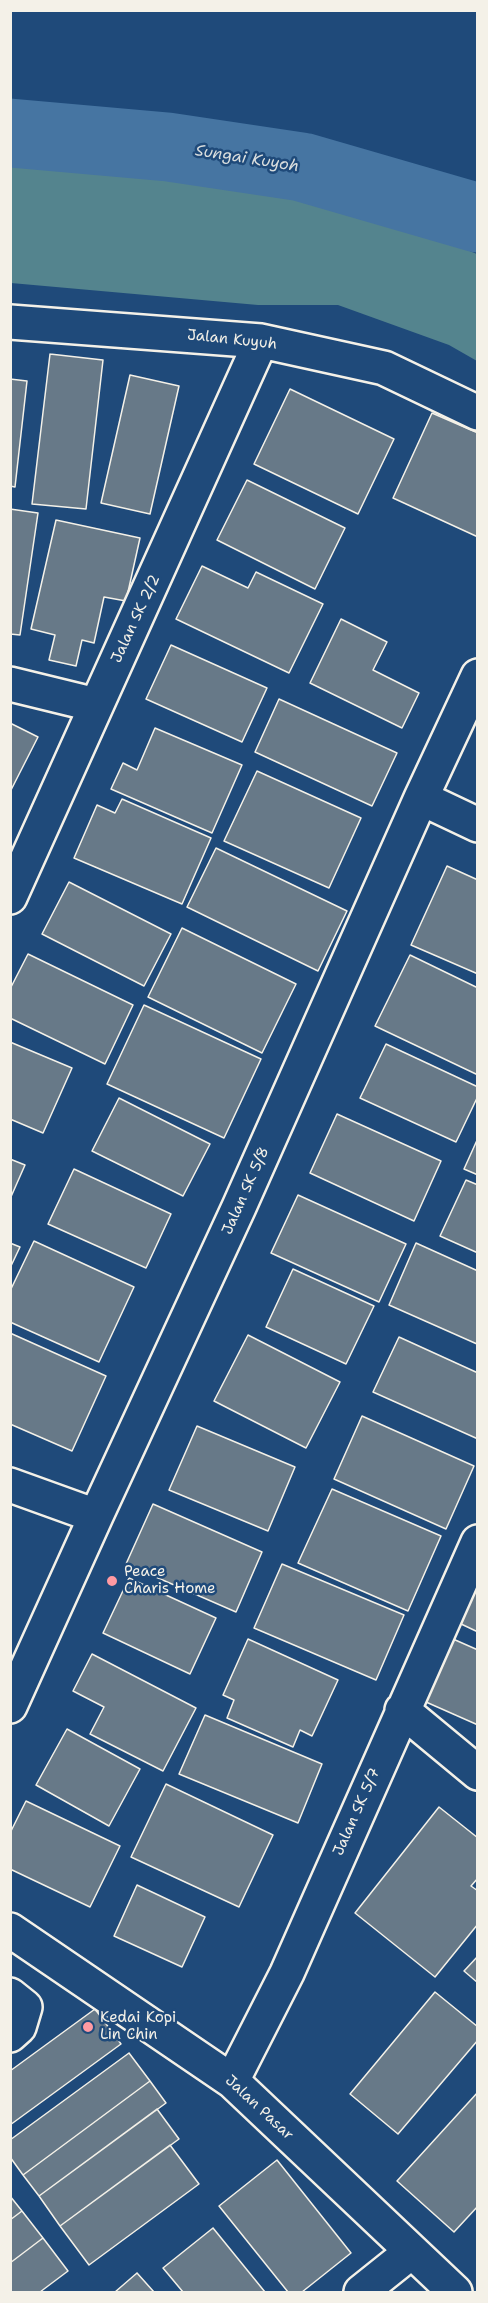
<!DOCTYPE html>
<style>
body{margin:0}
#map{position:relative;width:488px;height:2303px;overflow:hidden;background:#1f4a7a;font-family:"Shantell Sans",sans-serif}
canvas{display:block}
.frame{position:absolute;inset:0;border:12px solid #f4f1e8;pointer-events:none}
</style>
<div id="map">
<canvas width="488" height="2303"></canvas>
<div class="frame"></div>
</div>
<script>
const ctx = document.querySelector('canvas').getContext('2d');
ctx.lineJoin = 'round';
function fill(path, color) { ctx.fillStyle = color; ctx.fill(path, 'evenodd'); }
const toPath = rows => new Path2D(rows.map(r => 'M' + r).join(''));
function stroke(path, color, width, dash) { ctx.strokeStyle = color; ctx.lineWidth = width; ctx.lineCap = dash ? 'butt' : 'round'; ctx.setLineDash(dash || []); ctx.stroke(path); }
function label(font, color, halo, rows, align = 'center') {
  ctx.font = font + ' "Shantell Sans",sans-serif'; ctx.lineWidth = 5; ctx.setLineDash([]); ctx.textBaseline = 'middle'; ctx.strokeStyle = halo; ctx.fillStyle = color; for (const [text, x, y, turn = 0] of rows) {
    ctx.save(); ctx.translate(x, y); ctx.rotate((+turn || 0) * Math.PI / 180); ctx.textAlign = isNaN(turn) ? turn : align; if (halo) ctx.strokeText(text, 0, 0); ctx.fillText(text, 0, 0); ctx.restore();
  }
}
fill(toPath([
 [51,158,265,185,337,197,477,254,477,361,449,345,338,305,258,305,11,283,11,160]
]), '#54848e');
stroke(toPath([
 [10,133,168,147,302,167,478,218]
]), '#4675a2', 69);
const building = toPath([
 [50,354,103,360,86,509,32,504,50,354],
 [130,375,179,386,150,514,101,503,130,375],
 [10,379,27,381,15,487,10,486,10,379],
 [290,389,394,439,358,514,254,464,290,389],
 [432,413,478,433,478,537,393,498,432,413],
 [247,480,345,528,315,589,217,540,247,480],
 [10,509,38,513,20,635,10,634,10,509],
 [56,520,140,538,126,601,104,597,94,643,82,640,76,666,49,660,55,635,31,629,56,520],
 [202,566,248,588,256,572,323,604,289,673,176,619,202,566],
 [341,619,387,642,373,670,419,693,402,728,310,683,341,619],
 [171,645,267,688,242,742,146,699,171,645],
 [279,699,397,753,372,806,255,752,279,699],
 [10,723,38,737,10,792,10,723],
 [155,728,242,765,212,833,111,789,123,763,137,770,155,728],
 [257,771,361,818,329,888,224,841,257,771],
 [122,799,211,838,182,904,74,858,97,805,115,813,122,799],
 [216,848,347,911,318,971,187,907,216,848],
 [447,866,478,880,478,974,411,945,447,866],
 [69,882,171,934,144,986,42,934,69,882],
 [182,928,296,984,262,1053,148,997,182,928],
 [28,954,133,1005,105,1064,10,1018,10,989,28,954],
 [410,955,478,988,478,1075,375,1026,410,955],
 [144,1005,261,1059,224,1138,107,1084,144,1005],
 [10,1042,72,1068,43,1133,10,1119,10,1042],
 [386,1044,478,1087,478,1096,456,1142,360,1098,386,1044],
 [119,1098,210,1144,183,1196,92,1151,119,1098],
 [337,1114,441,1161,414,1221,310,1173,337,1114],
 [478,1138,478,1175,464,1169,478,1138],
 [10,1159,25,1165,10,1199,10,1159],
 [74,1169,171,1214,146,1268,48,1224,74,1169],
 [466,1180,478,1185,478,1253,440,1236,466,1180],
 [298,1195,406,1244,379,1302,271,1253,298,1195],
 [34,1241,134,1287,99,1362,10,1322,10,1291,34,1241],
 [10,1243,20,1247,10,1268,10,1243],
 [416,1243,478,1271,477,1344,389,1305,416,1243],
 [293,1269,374,1306,346,1364,266,1327,293,1269],
 [10,1333,106,1376,72,1451,10,1424,10,1333],
 [248,1335,340,1382,306,1448,214,1401,248,1335],
 [399,1337,478,1373,478,1439,373,1392,399,1337],
 [362,1416,474,1466,446,1529,334,1479,362,1416],
 [197,1426,295,1467,268,1531,169,1490,197,1426],
 [332,1489,441,1536,408,1611,298,1563,332,1489],
 [153,1504,262,1552,236,1612,126,1564,153,1504],
 [282,1564,404,1615,376,1680,254,1628,282,1564],
 [129,1578,216,1618,190,1674,103,1633,129,1578],
 [478,1586,478,1632,459,1623,478,1586],
 [248,1639,338,1680,312,1736,300,1730,293,1747,227,1718,234,1700,223,1695,248,1639],
 [453,1639,478,1650,478,1725,426,1702,453,1639],
 [92,1654,196,1708,163,1771,90,1734,104,1707,73,1691,92,1654],
 [205,1715,322,1764,298,1823,179,1774,205,1715],
 [67,1729,140,1769,109,1826,36,1785,67,1729],
 [166,1784,273,1835,239,1907,131,1857,166,1784],
 [26,1801,120,1846,90,1907,10,1869,10,1833,26,1801],
 [439,1807,478,1838,478,1878,471,1886,478,1891,478,1924,435,1977,355,1913,439,1807],
 [137,1885,205,1917,182,1967,114,1936,137,1885],
 [478,1956,478,1983,464,1971,478,1956],
 [435,1992,478,2027,478,2040,398,2134,350,2094,435,1992],
 [95,2009,121,2044,10,2125,10,2071,95,2009],
 [129,2053,150,2081,23,2175,10,2157,10,2140,129,2053],
 [150,2081,166,2103,39,2196,23,2175,150,2081],
 [478,2092,478,2206,454,2232,397,2181,478,2092],
 [157,2109,179,2139,60,2226,39,2196,157,2109],
 [170,2145,199,2184,89,2265,60,2226,170,2145],
 [277,2160,351,2253,302,2292,288,2292,219,2206,277,2160],
 [10,2196,22,2211,10,2220,10,2196],
 [22,2211,43,2238,10,2263,10,2220,22,2211],
 [213,2228,265,2292,183,2292,163,2268,213,2228],
 [43,2238,68,2271,40,2292,10,2292,10,2263,43,2238],
 [137,2273,154,2292,115,2292,137,2273]
]);
fill(building, '#677988');
stroke(building, '#f4f1e8', 1.5);
const minor = toPath([
 [10,322,261,341,384,368,478,413],
 [10,684,96,705],
 [421,798,478,825],
 [10,897,261,341],
 [10,1485,96,1516],
 [10,1706,96,1516,239,1207,421,798,478,676],
 [402,1710,478,1773],
 [10,1930,232,2081,455,2292],
 [10,1995,25,2007,19,2027,10,2035],
 [232,2081,287,1973,478,1542],
 [361,2292,411,2252]
]);
stroke(minor, '#f4f1e8', 38);
stroke(minor, '#1f4a7a', 33);
for (const [x, y, r, color] of [
 [112,1581,6,"#ff9aa2"],
 [88,2027,6,"#ff9aa2"]
]) { const dot = new Path2D(); dot.arc(x, y, r, 0, 2 * Math.PI); ctx.fillStyle = color; ctx.fill(dot); stroke(dot, '#1f4a7a', 2); }
label('15px', '#f4f1e8', '#1f4a7a', [
 ["Jalan Kuyuh",232,340,6],
 ["Jalan SK 2/2",136,619,-65],
 ["Jalan SK 5/8",246,1191,-66],
 ["Jalan SK 5/7",357,1812,-66],
 ["Jalan Pasar",259,2108,43]
]);
label('15px', '#f4f1e8', '#1f4a7a', [
 ["Peace",124,1572],
 ["Charis Home",124,1589],
 ["Kedai Kopi",100,2018],
 ["Lin Chin",100,2035]
], 'left');
label('italic 16px', '#dadede', '#1f4a7a', [
 ["Sungai Kuyoh",247,159,9]
]);
</script>
